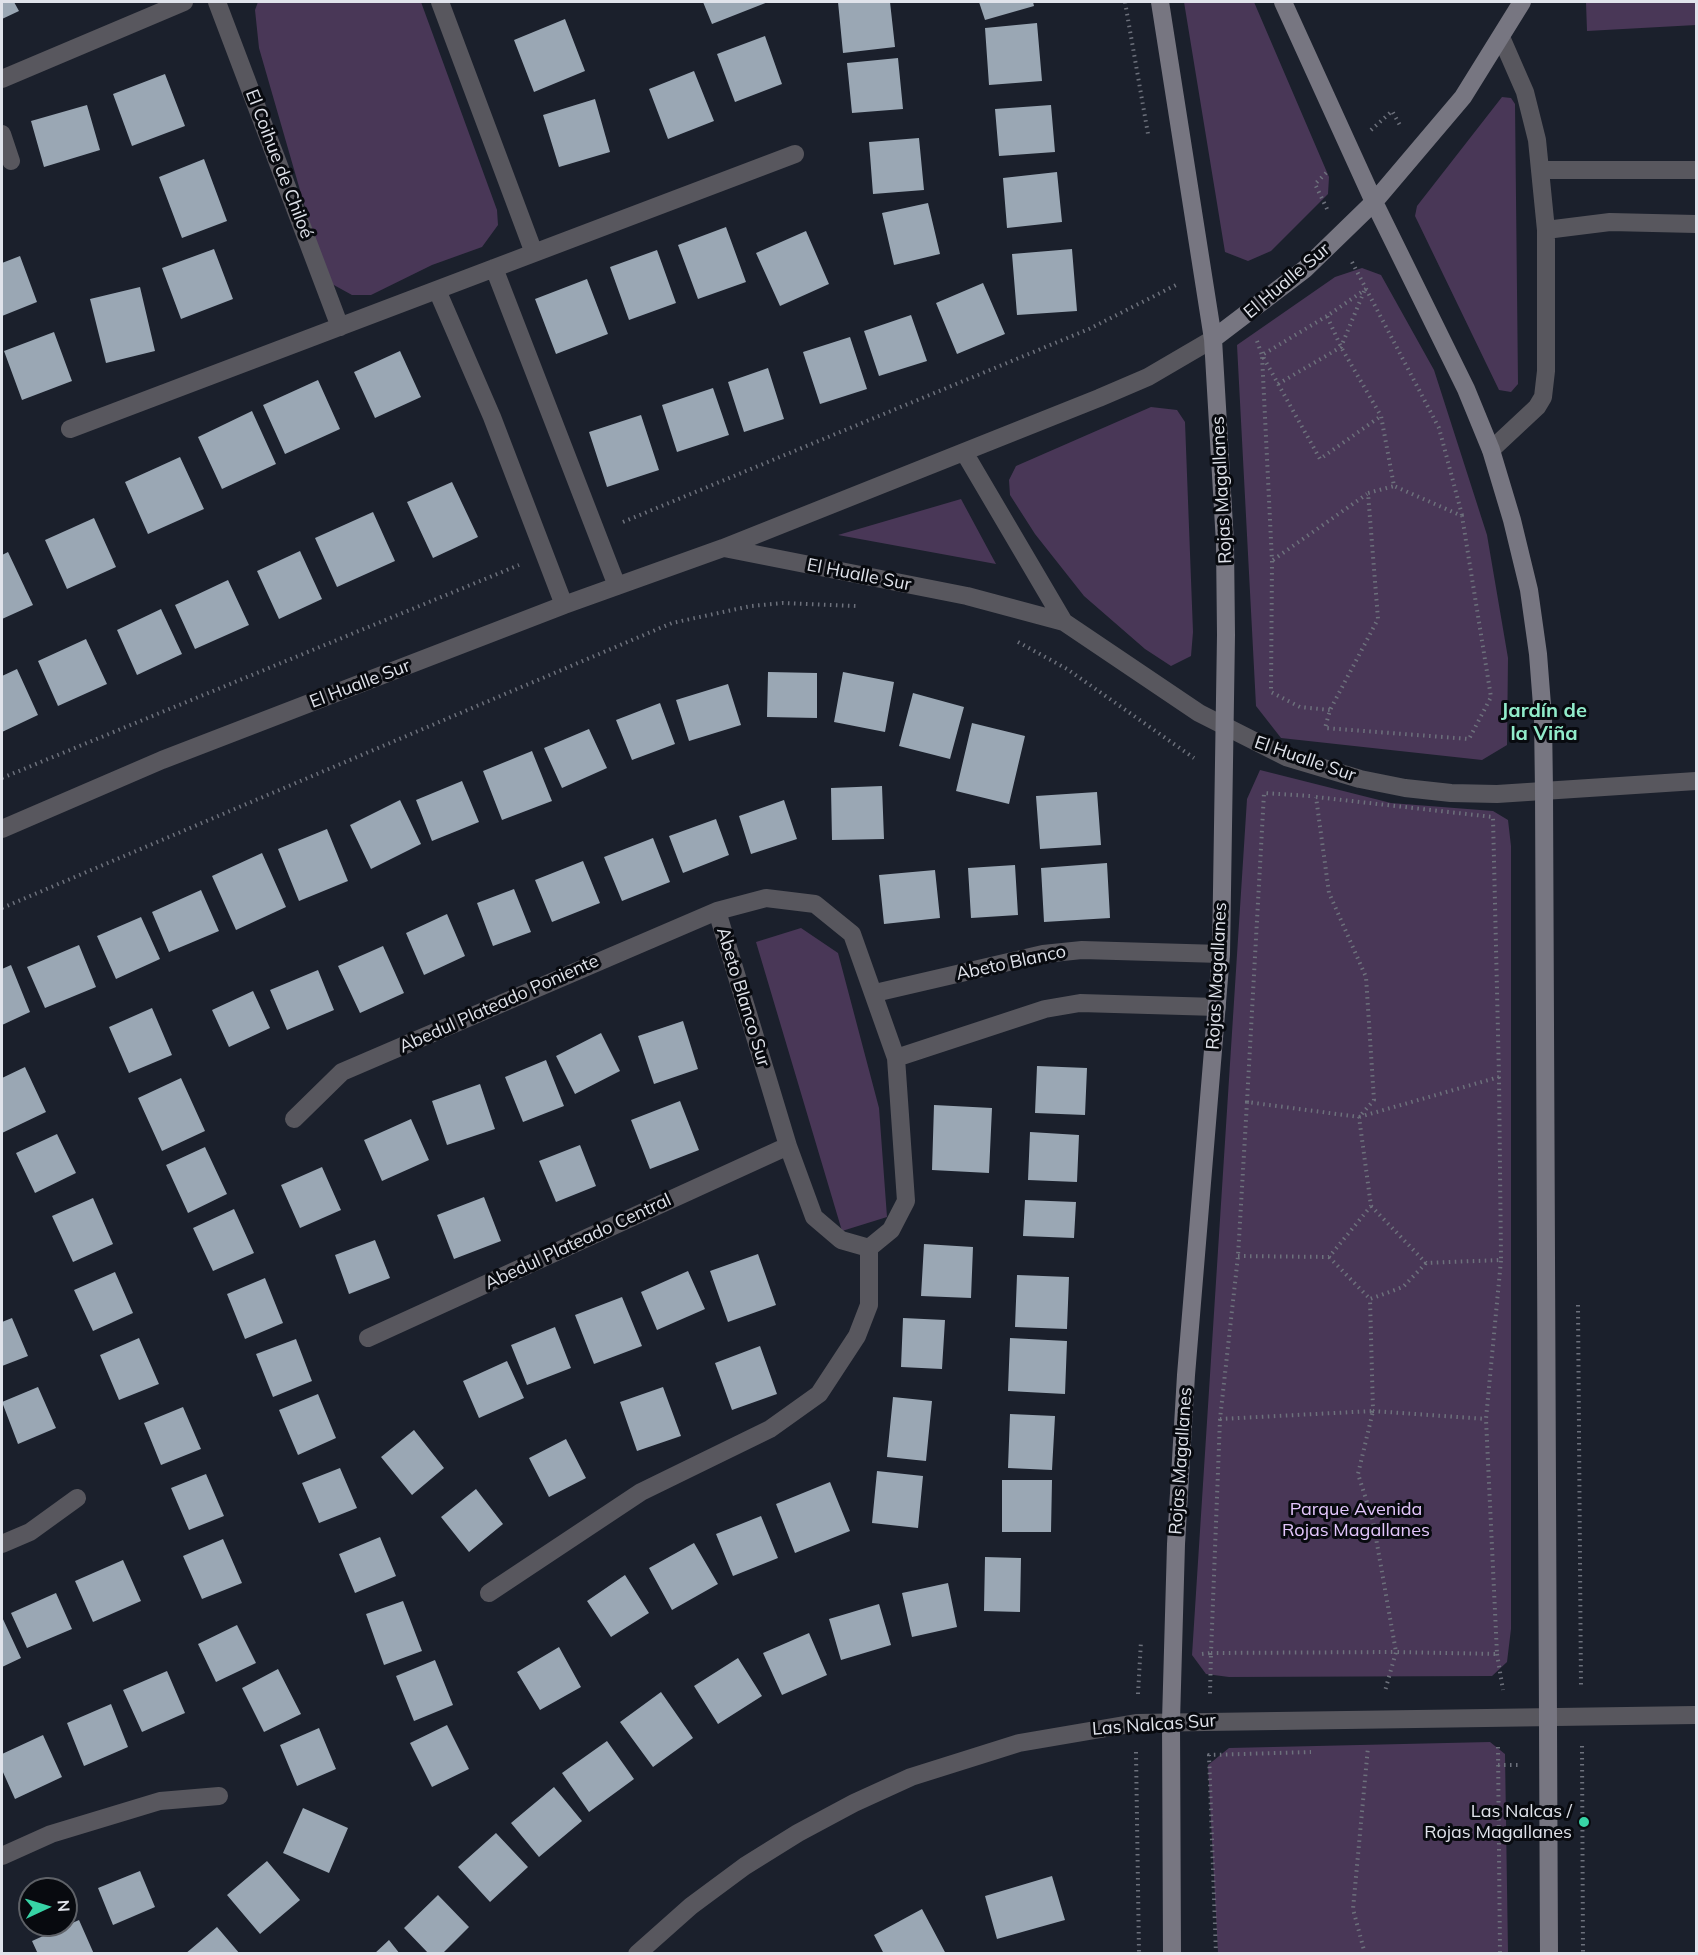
<!DOCTYPE html>
<meta charset="utf-8">
<style>
body{margin:0}
#map{position:relative;width:1698px;height:1955px;overflow:hidden;background:#1b202c;font-family:Mulish,sans-serif}
canvas{display:block}
.frame{position:absolute;inset:0;border:3px solid #e0e3eb;pointer-events:none}
.north{position:absolute;left:18px;top:1877px;width:60px;height:60px;box-sizing:border-box;background:#080a0f;border:2px solid #5e6167;border-radius:50%;rotate:86deg;font-size:16px;font-weight:700;line-height:24px;text-align:center;color:#e0e3eb}
.north::after{content:'';display:block;margin:auto;width:21px;height:27px;background:#37d4a6;clip-path:polygon(50% 0,100% 100%,50% 72%,0 100%)}
</style>
<div id="map">
<canvas width="1698" height="1955"></canvas>
<div class="frame"></div>
<div class="north">N</div>
</div>
<script>
const ctx = document.querySelector('canvas').getContext('2d');
ctx.lineJoin = 'round';
function fill(path, color) { ctx.fillStyle = color; ctx.fill(path, 'evenodd'); }
const toPath = rows => new Path2D(rows.map(r => 'M' + r).join(''));
function stroke(path, color, width, dash) { ctx.strokeStyle = color; ctx.lineWidth = width; ctx.lineCap = dash ? 'butt' : 'round'; ctx.setLineDash(dash || []); ctx.stroke(path); }
function label(font, color, halo, rows, align = 'center') {
  ctx.font = font + ' Mulish,sans-serif'; ctx.lineWidth = 6; ctx.setLineDash([]); ctx.textBaseline = 'middle'; ctx.strokeStyle = halo; ctx.fillStyle = color; for (const [text, x, y, turn = 0] of rows) {
    ctx.save(); ctx.translate(x, y); ctx.rotate((+turn || 0) * Math.PI / 180); ctx.textAlign = isNaN(turn) ? turn : align; if (halo) ctx.strokeText(text, 0, 0); ctx.fillText(text, 0, 0); ctx.restore();
  }
}
fill(toPath([
 [258,2,421,2,497,210,498,225,482,247,432,265,371,295,352,295,332,284,319,256,259,48,255,10],
 [1184,2,1254,2,1329,177,1328,194,1271,251,1248,261,1225,252],
 [1586,2,1696,2,1696,25,1587,31],
 [1502,97,1511,98,1515,104,1518,384,1511,392,1499,390,1415,216,1417,206],
 [1362,268,1381,275,1434,370,1487,535,1508,658,1507,745,1482,760,1281,738,1256,706,1237,345,1335,277],
 [1151,407,1177,410,1185,422,1193,632,1191,656,1171,666,1145,649,1084,596,1035,534,1010,495,1009,480,1016,466],
 [961,499,996,564,838,535],
 [1260,770,1391,803,1493,811,1508,820,1511,846,1511,1629,1507,1662,1492,1676,1229,1677,1206,1674,1192,1655,1247,799],
 [801,928,838,953,879,1108,887,1217,842,1231,756,942],
 [1490,1742,1505,1754,1508,1953,1218,1953,1208,1765,1229,1748]
]), '#493757');
fill(toPath([
 [2,2,14,2,19,11,2,19],
 [703,2,768,2,712,24],
 [838,2,890,2,895,47,843,53],
 [979,2,1033,2,1034,6,985,20],
 [565,19,585,71,534,92,514,40],
 [1037,23,1042,81,989,85,985,28],
 [765,36,782,84,735,102,717,54],
 [898,58,903,109,852,113,847,63],
 [694,71,714,121,668,139,649,89],
 [165,74,185,126,132,146,113,94],
 [595,99,610,152,559,167,543,115],
 [87,105,100,150,44,167,31,121],
 [1051,105,1055,152,999,156,995,109],
 [919,138,924,190,873,194,869,142],
 [204,159,227,221,182,238,159,177],
 [1057,172,1062,222,1007,228,1003,178],
 [928,203,940,254,894,265,882,213],
 [726,227,746,282,698,299,678,245],
 [806,231,829,284,780,306,756,253],
 [214,249,233,299,181,319,162,268],
 [1072,249,1077,311,1017,315,1012,254],
 [657,250,676,303,629,320,610,267],
 [20,256,37,302,2,316,2,263],
 [587,279,608,334,556,354,535,299],
 [983,283,1005,334,957,354,936,303],
 [140,287,155,351,106,363,90,299],
 [911,315,927,361,879,376,864,331],
 [54,332,72,381,22,400,4,351],
 [850,337,867,389,820,404,803,352],
 [400,351,421,397,375,418,354,372],
 [768,368,784,419,744,432,728,382],
 [318,380,340,429,285,454,263,405],
 [713,388,729,435,677,452,662,405],
 [252,411,276,464,222,489,198,437],
 [641,415,659,470,607,487,589,432],
 [180,457,204,509,148,534,125,482],
 [452,482,478,537,433,558,407,502],
 [373,512,395,561,337,587,315,538],
 [94,518,116,567,67,589,45,540],
 [300,551,322,599,279,619,257,571],
 [8,552,33,605,2,619,2,555],
 [228,580,249,625,195,649,175,605],
 [161,609,182,654,137,675,117,630],
 [86,639,107,684,58,706,38,661],
 [17,669,38,715,2,732,2,676],
 [768,672,817,673,817,718,767,717],
 [843,672,894,682,885,732,834,722],
 [728,684,741,725,689,741,676,700],
 [913,693,964,707,950,759,899,746],
 [660,703,675,744,632,760,616,720],
 [972,723,1025,736,1009,804,956,791],
 [589,729,607,768,562,788,544,748],
 [532,751,552,801,502,820,483,771],
 [462,781,479,822,432,841,416,800],
 [882,786,884,839,832,840,831,788],
 [1097,792,1101,845,1040,849,1036,796],
 [400,800,421,844,371,869,350,825],
 [784,800,797,839,751,854,739,816],
 [716,819,729,855,683,873,669,836],
 [327,829,348,881,299,901,278,849],
 [653,838,670,882,622,901,604,857],
 [262,853,286,907,236,930,212,876],
 [583,861,600,903,552,922,535,880],
 [1107,863,1110,918,1044,922,1041,868],
 [1015,865,1018,915,971,918,968,868],
 [935,870,940,918,884,924,879,875],
 [514,889,531,932,493,946,477,903],
 [201,890,219,931,169,952,152,912],
 [447,914,465,956,424,975,406,933],
 [141,917,160,959,116,979,97,936],
 [79,945,96,987,45,1008,27,967],
 [383,946,404,993,360,1013,338,966],
 [11,965,30,1012,2,1025,2,969],
 [318,970,334,1010,287,1030,270,990],
 [253,991,270,1028,229,1047,212,1010],
 [152,1008,172,1055,129,1073,109,1027],
 [683,1021,698,1069,654,1084,638,1036],
 [601,1033,620,1071,575,1094,556,1056],
 [546,1060,564,1106,523,1122,505,1077],
 [1037,1066,1087,1068,1085,1115,1035,1113],
 [25,1067,46,1112,2,1133,2,1078],
 [181,1078,205,1131,162,1151,138,1098],
 [480,1084,495,1129,447,1145,432,1101],
 [680,1101,699,1150,650,1169,631,1120],
 [934,1105,992,1108,989,1173,932,1170],
 [411,1119,429,1160,382,1181,364,1140],
 [1030,1132,1079,1135,1077,1182,1028,1180],
 [57,1134,76,1173,35,1193,16,1153],
 [580,1145,596,1186,556,1202,539,1161],
 [205,1147,227,1194,188,1213,166,1165],
 [322,1167,341,1210,300,1228,281,1185],
 [484,1197,501,1241,454,1259,437,1215],
 [93,1198,113,1244,73,1262,52,1216],
 [1025,1200,1076,1202,1074,1238,1023,1236],
 [234,1209,254,1253,213,1271,193,1228],
 [375,1240,390,1278,349,1294,335,1255],
 [924,1244,973,1247,971,1298,921,1296],
 [758,1254,776,1305,728,1322,710,1271],
 [688,1271,705,1309,657,1330,641,1292],
 [115,1272,133,1313,93,1331,74,1290],
 [1017,1275,1069,1277,1067,1329,1015,1327],
 [265,1278,283,1323,245,1339,227,1294],
 [622,1297,642,1346,594,1364,575,1315],
 [12,1318,28,1356,2,1366,2,1322],
 [903,1318,945,1320,942,1369,901,1367],
 [555,1327,571,1368,527,1385,511,1345],
 [139,1338,159,1384,119,1400,100,1355],
 [1010,1338,1067,1341,1065,1394,1008,1391],
 [296,1339,312,1381,273,1397,256,1354],
 [760,1346,777,1394,732,1410,715,1363],
 [507,1361,524,1398,479,1418,463,1381],
 [38,1387,56,1428,18,1444,2,1402],
 [663,1387,681,1436,637,1451,620,1402],
 [318,1394,336,1438,298,1455,279,1410],
 [893,1397,932,1401,926,1461,887,1457],
 [183,1407,201,1449,161,1465,144,1423],
 [1010,1414,1055,1416,1052,1470,1008,1468],
 [414,1430,444,1468,412,1495,381,1457],
 [566,1439,586,1478,549,1497,529,1458],
 [340,1468,357,1508,319,1523,302,1483],
 [877,1471,923,1476,918,1528,872,1523],
 [206,1474,224,1516,189,1530,171,1488],
 [1002,1480,1052,1480,1051,1532,1002,1532],
 [830,1482,850,1531,795,1553,776,1504],
 [476,1489,503,1524,469,1552,441,1517],
 [761,1516,778,1558,733,1576,716,1534],
 [380,1537,396,1576,355,1593,339,1554],
 [223,1539,242,1583,202,1599,183,1556],
 [694,1543,718,1584,672,1610,649,1568],
 [985,1557,1021,1558,1020,1612,984,1611],
 [123,1560,141,1601,93,1622,75,1581],
 [625,1575,649,1613,611,1637,587,1601],
 [948,1583,957,1627,912,1637,902,1593],
 [56,1593,72,1629,27,1648,11,1613],
 [403,1601,422,1651,384,1665,366,1614],
 [879,1604,891,1645,841,1660,829,1619],
 [2,1617,21,1658,2,1667],
 [237,1625,256,1663,216,1682,198,1644],
 [809,1633,827,1675,782,1695,763,1653],
 [559,1647,581,1687,540,1710,517,1672],
 [738,1658,762,1696,718,1724,694,1686],
 [435,1660,453,1705,414,1721,396,1676],
 [278,1669,301,1714,264,1732,242,1688],
 [167,1671,185,1713,142,1732,123,1690],
 [661,1692,693,1738,653,1767,620,1722],
 [111,1704,128,1747,84,1766,67,1723],
 [447,1725,469,1769,432,1787,410,1743],
 [319,1728,336,1769,297,1786,280,1745],
 [43,1735,62,1777,15,1799,2,1770,2,1754],
 [607,1741,634,1779,589,1812,562,1773],
 [554,1787,582,1821,539,1857,511,1823],
 [303,1808,348,1828,329,1873,283,1853],
 [496,1833,528,1867,490,1902,458,1867],
 [267,1861,300,1900,260,1934,227,1895],
 [140,1871,155,1907,113,1925,98,1888],
 [1052,1876,1065,1920,997,1939,985,1896],
 [438,1895,469,1927,442,1954,429,1954,404,1928],
 [922,1909,946,1954,884,1954,874,1935],
 [79,1920,94,1954,38,1954,32,1941],
 [217,1927,240,1954,185,1954],
 [389,1940,400,1954,374,1954]
]), '#9aa7b4');
stroke(toPath([
 [1125,2,1148,134],
 [1371,130,1392,111,1401,127],
 [1327,209,1315,184,1329,170],
 [1352,262,1439,428,1462,515],
 [1366,289,1327,316,1341,347,1381,416,1394,486,1462,516,1491,697,1469,739,1325,728,1330,710,1378,619,1368,493,1394,486],
 [1327,316,1262,355,1272,561,1271,692,1300,707,1330,710],
 [1257,341,1262,355,1320,459,1381,416],
 [1278,384,1341,347,1365,289],
 [623,522,1089,329,1176,285],
 [1273,560,1367,494],
 [1018,642,1067,669,1194,758],
 [2,778,519,565],
 [1316,797,1493,817,1499,1077,1359,1117,1374,1100,1366,977,1329,893,1316,797],
 [2,908,672,623,751,606,783,603,857,606],
 [1247,1102,1264,793,1310,796],
 [1371,1206,1426,1263,1501,1260,1499,1077],
 [1238,1256,1329,1257,1371,1206,1359,1117,1247,1102,1238,1256,1220,1419,1373,1411,1358,1474,1373,1521,1396,1652,1497,1654,1486,1419,1501,1260],
 [1329,1257,1370,1299],
 [1426,1263,1403,1287,1370,1299,1373,1411,1486,1419],
 [1578,1305,1581,1688],
 [1220,1419,1211,1653,1396,1652,1385,1691],
 [1202,1654,1211,1653,1210,1694],
 [1497,1654,1503,1690],
 [1138,1694,1141,1641],
 [1582,1746,1583,1954],
 [1498,1747,1500,1954],
 [1136,1752,1139,1954],
 [1498,1765,1521,1765],
 [1216,1954,1209,1755,1311,1752],
 [1365,1954,1353,1909,1368,1747]
]), '#6d717c', 4, [1.5, 4.5]);
stroke(toPath([
 [217,2,340,327],
 [440,2,534,253],
 [2,79,184,2],
 [2,134,11,161],
 [1541,170,1696,170],
 [1546,230,1610,222,1696,224],
 [494,268,617,586],
 [437,290,492,417,564,605],
 [70,429,795,154],
 [1491,450,1537,407,1543,397,1546,371,1546,230,1537,140,1525,92,1501,37],
 [964,452,1064,622],
 [724,548,967,596,1064,622,1199,713,1286,757,1360,779,1405,788,1451,793,1497,794,1696,781],
 [2,829,162,760,564,605,723,548,1099,398,1148,377,1213,339],
 [717,911,788,1146,814,1217,841,1240,869,1248],
 [875,993,1043,954,1082,950,1221,954],
 [896,1058,1045,1009,1080,1003,1217,1007],
 [294,1119,342,1072,717,911,766,898,815,904,852,934,896,1058,906,1201,891,1230,869,1248],
 [368,1338,788,1146],
 [2,1544,30,1532,77,1498],
 [489,1593,641,1492,770,1429,819,1394,857,1336,869,1305,869,1248],
 [2,1856,51,1834,160,1801,219,1796],
 [637,1954,691,1906,745,1866,798,1833,854,1803,911,1777,1019,1743,1136,1723,1696,1715]
]), '#58575e', 18);
stroke(toPath([
 [1160,2,1213,339,1225,543,1226,635,1221,954,1186,1375,1176,1544,1171,1721,1172,1954],
 [1283,2,1374,202,1466,389,1491,450,1512,520,1529,590,1538,654,1543,718,1544,791,1549,1954],
 [1213,339,1305,269,1374,202,1463,97,1522,2]
]), '#777681', 18);
for (const [x, y, r, color] of [
 [1584,1822,6,"#37d4a6"]
]) { const dot = new Path2D(); dot.arc(x, y, r, 0, 2 * Math.PI); ctx.fillStyle = color; ctx.fill(dot); stroke(dot, '#080a0f', 2); }
label('18px', '#e0e3eb', '#080a0f', [
 ["El Coihue de Chiloé",279,164,69],
 ["El Hualle Sur",1287,281,-40],
 ["Rojas Magallanes",1222,490,-93],
 ["El Hualle Sur",859,575,11],
 ["El Hualle Sur",360,684,-21],
 ["El Hualle Sur",1305,759,19],
 ["Abeto Blanco",1011,963,-12],
 ["Rojas Magallanes",1217,976,-87],
 ["Abeto Blanco Sur",743,997,73],
 ["Abedul Plateado Poniente",499,1004,-24],
 ["Abedul Plateado Central",578,1242,-25],
 ["Rojas Magallanes",1181,1461,-86],
 ["Las Nalcas Sur",1154,1725,-4]
]);
label('18px', '#e3c6fc', '#080a0f', [
 ["Parque Avenida",1356,1510],
 ["Rojas Magallanes",1356,1531]
]);
label('18px', '#e0e3eb', '#080a0f', [
 ["Las Nalcas /",1572,1812],
 ["Rojas Magallanes",1572,1833]
], 'right');
label('bold 20px', '#91ecca', '#080a0f', [
 ["Jardín de",1544,711],
 ["la Viña",1544,734]
]);
</script>
